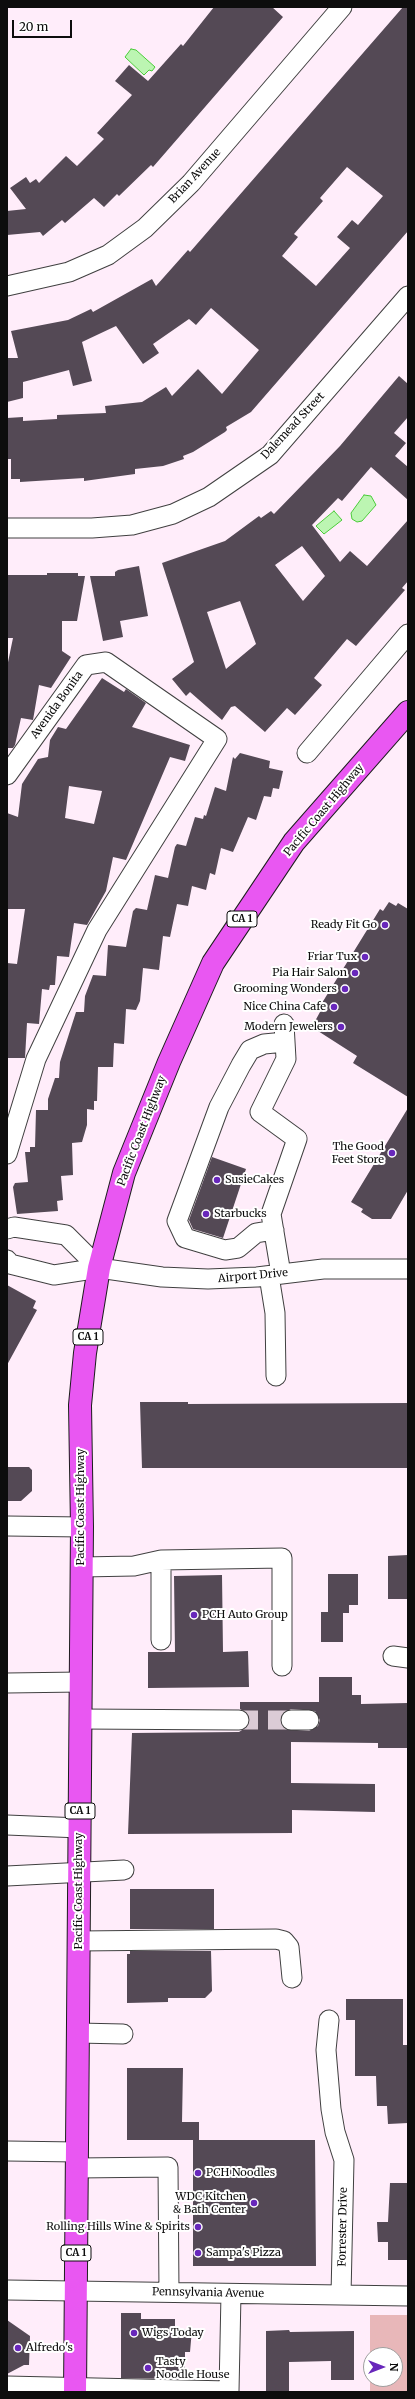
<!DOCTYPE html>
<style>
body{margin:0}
#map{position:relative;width:415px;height:2399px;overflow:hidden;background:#ffedfa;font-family:Merriweather,serif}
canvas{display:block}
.frame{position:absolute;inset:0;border:8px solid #0d0d0d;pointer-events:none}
.north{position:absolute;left:363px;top:2347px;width:40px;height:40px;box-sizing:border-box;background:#fff;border:1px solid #9e9e9e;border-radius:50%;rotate:90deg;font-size:11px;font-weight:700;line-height:16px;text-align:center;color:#0d0d0d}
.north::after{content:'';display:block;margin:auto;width:14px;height:18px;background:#6827bb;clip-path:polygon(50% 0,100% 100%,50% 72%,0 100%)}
.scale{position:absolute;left:12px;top:20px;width:60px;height:18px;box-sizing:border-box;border:2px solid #0d0d0d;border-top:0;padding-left:5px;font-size:12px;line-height:14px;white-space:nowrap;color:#0d0d0d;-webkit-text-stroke:3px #fff;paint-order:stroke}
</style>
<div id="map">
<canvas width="415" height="2399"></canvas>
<div class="frame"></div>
<div class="north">N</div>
<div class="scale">20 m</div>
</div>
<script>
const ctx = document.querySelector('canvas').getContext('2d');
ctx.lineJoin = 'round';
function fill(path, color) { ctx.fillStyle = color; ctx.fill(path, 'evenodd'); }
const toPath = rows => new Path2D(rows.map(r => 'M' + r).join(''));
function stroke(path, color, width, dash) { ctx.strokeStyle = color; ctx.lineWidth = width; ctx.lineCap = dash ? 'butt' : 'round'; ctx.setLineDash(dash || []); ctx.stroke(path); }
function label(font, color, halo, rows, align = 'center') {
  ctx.font = font + ' Merriweather,serif'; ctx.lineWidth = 4; ctx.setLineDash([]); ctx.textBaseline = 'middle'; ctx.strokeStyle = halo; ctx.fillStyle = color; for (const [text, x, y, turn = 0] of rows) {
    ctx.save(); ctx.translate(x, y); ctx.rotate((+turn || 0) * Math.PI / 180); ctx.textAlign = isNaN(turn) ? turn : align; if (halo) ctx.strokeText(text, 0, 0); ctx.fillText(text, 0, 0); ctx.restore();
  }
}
fill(toPath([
 [370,2315,408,2315,408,2392,370,2392],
 [371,2355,395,2355,395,2379,371,2379]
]), '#e8b7b9');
const water = toPath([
 [131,49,136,50,155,67,152,71,149,70,144,75,125,57,131,49],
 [364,495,371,496,376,505,362,521,357,522,352,519,351,513,364,495],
 [334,511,342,520,324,534,316,526,334,511]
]);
fill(water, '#bcf5b2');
stroke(water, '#4bcb3a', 1);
fill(toPath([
 [214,7,272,7,283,17,153,167,151,165,119,196,117,194,104,207,94,198,65,223,62,220,43,236,40,232,7,235,7,211,26,209,10,188,26,177,30,183,36,179,39,183,66,156,77,166,104,139,97,133,132,95,115,81,129,65,148,81,181,44,183,46],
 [403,7,408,7,408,231,251,412,226,427,227,430,225,432,193,452,183,456,184,459,163,466,135,469,135,474,84,481,84,478,20,482,20,479,11,479,11,459,7,459,7,418,23,417,23,421,57,419,57,415,106,413,105,406,142,402,166,387,172,396,198,369,222,394,259,350,211,308,196,325,189,319,153,344,159,353,143,364,116,326,82,342,92,381,73,386,69,370,23,382,23,398,7,402,7,358,18,358,11,331,68,320,91,309,93,312,152,279,156,286,188,250,190,252,210,229],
 [347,167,383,196,358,225,352,220,337,237,350,248,316,286,282,256,298,237,294,234,323,201,320,198],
 [399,376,408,384,408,417,394,433,406,443,395,456,408,467,408,500,371,467,342,501,338,498,312,525,340,562,350,551,367,566,408,520,408,581,402,588,405,590,356,646,347,639,314,678,322,685,295,715,287,708,265,732,235,706,231,707,222,720,190,692,186,696,172,679,194,662,162,563,225,541,259,516,261,518,271,511,274,514,340,446],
 [302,546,325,576,303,601,275,565],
 [240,601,256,644,226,669,207,612],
 [139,566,148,616,120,621,123,637,103,641,90,576,115,576,115,572,118,570],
 [47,573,78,573,78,576,85,576,77,621,62,621,62,651,71,657,51,688,39,685,33,720,21,718,15,745,13,748,7,748,7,667,13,638,7,638,7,575,47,575],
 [102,678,124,692,126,689,146,703,132,727,190,745,185,761,170,757,126,860,113,857,106,891,87,925,74,923,69,957,57,956,55,985,50,985,49,990,42,989,39,1024,27,1023,25,1058,7,1058,7,963,17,964,25,909,7,909,7,813,18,817,22,784,38,759,48,757,50,740,58,727,66,729],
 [69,786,102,791,94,824,65,818],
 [240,753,270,761,269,768,283,771,279,789,273,788,271,797,264,796,256,820,248,817,233,852,221,848,215,875,210,873,206,890,192,886,188,906,177,904,170,937,163,936,159,970,143,968,140,1001,136,1010,126,1009,124,1044,114,1043,113,1067,98,1067,97,1101,94,1101,94,1110,87,1109,87,1125,82,1142,72,1143,73,1175,61,1176,63,1200,57,1201,58,1211,17,1214,13,1187,15,1183,28,1182,25,1152,30,1152,30,1147,35,1147,36,1110,48,1110,48,1099,55,1078,59,1078,60,1062,76,1012,84,1012,85,996,93,975,106,976,108,945,126,947,133,911,136,908,147,910,155,875,168,878,175,847,177,844,186,846,195,817,203,819,204,815,206,816,215,787,226,791,233,757,235,759],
 [389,902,396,906,398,903,408,909,408,1097,353,1063,357,1056,318,1031,321,1027,314,1023,320,1012,317,1011,380,909,383,911],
 [408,1108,408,1190,391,1219,372,1219,361,1212,363,1209,351,1202],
 [212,1157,246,1169,223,1238,193,1229,189,1220],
 [7,1285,36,1301,33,1308,37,1310,7,1365],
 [140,1402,188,1402,188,1404,408,1403,408,1468,142,1468],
 [7,1467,29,1467,32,1470,32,1491,21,1501,7,1501],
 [408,1555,408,1599,388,1599,388,1556],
 [328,1574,358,1574,358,1605,349,1605,349,1613,343,1613,343,1642,321,1642,321,1612,328,1612],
 [222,1575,223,1652,248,1651,249,1687,148,1688,148,1652,175,1652,174,1576],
 [319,1677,352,1677,352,1695,361,1695,361,1704,408,1703,408,1748,378,1748,378,1743,291,1742,291,1783,375,1784,375,1812,292,1810,292,1833,128,1834,132,1733,239,1732,248,1726,250,1720,248,1714,240,1709,240,1702,319,1702],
 [291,1709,315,1711,320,1720,318,1726,309,1731,285,1729,281,1725,281,1715],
 [130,1889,214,1889,214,1929,130,1929],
 [130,1951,211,1951,212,1991,205,1998,168,1998,168,2002,127,2003,127,1954,130,1954],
 [346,1999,403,1999,403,2045,408,2045,408,2123,388,2124,387,2106,377,2106,376,2076,355,2076,355,2020,346,2020],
 [127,2068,183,2068,182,2122,199,2122,199,2140,127,2140],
 [193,2140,315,2140,316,2266,193,2266],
 [390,2183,408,2183,408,2260,388,2260,388,2242,378,2242,377,2222,388,2222],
 [121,2313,141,2313,141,2319,175,2319,175,2329,192,2329,190,2352,185,2352,185,2375,175,2375,175,2379,121,2378],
 [7,2320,30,2336,29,2365,24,2365,7,2374],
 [289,2330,290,2332,354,2331,354,2380,331,2380,331,2361,289,2362,289,2392,266,2392,266,2331]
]), '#544955');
stroke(toPath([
 [239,1720,291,1720]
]), '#dbcbd6', 19, [19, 10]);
const minor = toPath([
 [7,286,69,272,108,255,145,228,191,183,342,7],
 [7,528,92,528,132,525,173,514,209,497,270,455,408,296],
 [307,753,408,634],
 [7,775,86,665,106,662,217,739,97,930,36,1059,7,1154],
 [7,1229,14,1227,66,1235,99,1268],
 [274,1230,256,1233,238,1248,225,1250,185,1238,177,1221,219,1107,241,1065,250,1050,264,1044,285,1042],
 [7,1260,10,1264,54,1275,99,1268,162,1277,208,1279,257,1277,323,1269,408,1269],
 [281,1274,271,1214,297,1139,260,1112,286,1059,284,1024],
 [269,1276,275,1313,276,1376],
 [7,1526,82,1527],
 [82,1567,134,1566,161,1560,282,1558,282,1666],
 [161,1640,161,1560],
 [393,1656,408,1658],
 [7,1683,81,1682],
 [80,1719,239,1720],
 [291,1720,309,1720],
 [7,1825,80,1828],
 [7,1876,124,1870],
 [79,1941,276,1939,284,1941,289,1947,292,1978],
 [329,2020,326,2050,331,2109,335,2132,344,2160,341,2295],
 [78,2033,123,2034],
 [7,2151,77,2152],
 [77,2168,168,2167,169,2292],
 [7,2290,408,2296],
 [7,2386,229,2391,231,2294]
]);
const highway = toPath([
 [75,2392,82,1527,80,1405,85,1353,99,1268,124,1173,169,1062,213,963,294,842,408,712]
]);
stroke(minor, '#404040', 21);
stroke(highway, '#1e1e1e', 24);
stroke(minor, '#fff', 19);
stroke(highway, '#e957f2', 22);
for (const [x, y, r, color] of [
 [385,925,4,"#6827bb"],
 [365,957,4,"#6827bb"],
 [355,973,4,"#6827bb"],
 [345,989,4,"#6827bb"],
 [334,1007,4,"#6827bb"],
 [341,1027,4,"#6827bb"],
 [392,1153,4,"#6827bb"],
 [217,1180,4,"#6827bb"],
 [206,1214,4,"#6827bb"],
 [194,1615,4,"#6827bb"],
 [198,2173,4,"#6827bb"],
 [254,2203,4,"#6827bb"],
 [198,2227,4,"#6827bb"],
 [198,2253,4,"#6827bb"],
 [134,2333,4,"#6827bb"],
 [18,2348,4,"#6827bb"],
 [148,2368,4,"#6827bb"]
]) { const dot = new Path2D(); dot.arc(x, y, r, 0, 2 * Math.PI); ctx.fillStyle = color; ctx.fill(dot); stroke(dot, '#fff', 1.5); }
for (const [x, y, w] of [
 [242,919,30],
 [88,1337,30],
 [80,1811,30],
 [76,2253,30]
]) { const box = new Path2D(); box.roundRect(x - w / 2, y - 8, w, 16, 3); ctx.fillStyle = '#fff'; ctx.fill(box); stroke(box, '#0d0d0d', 1); }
label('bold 10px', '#0d0d0d', null, [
 ["CA 1",242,919],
 ["CA 1",88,1337],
 ["CA 1",80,1811],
 ["CA 1",76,2253]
]);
label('11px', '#0d0d0d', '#fff', [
 ["Brian Avenue",195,176,-47],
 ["Dalemead Street",293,426,-47],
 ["Avenida Bonita",57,705,-54],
 ["Pacific Coast Highway",324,810,-50],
 ["Pacific Coast Highway",142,1131,-69],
 ["Airport Drive",253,1276,-5],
 ["Pacific Coast Highway",81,1507,-90],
 ["Pacific Coast Highway",79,1891,-90],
 ["Forrester Drive",343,2227,-89],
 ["Pennsylvania Avenue",208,2293,1]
]);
label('11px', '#0d0d0d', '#fff', [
 ["Ready Fit Go",377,925],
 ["Friar Tux",357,957],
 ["Pia Hair Salon",347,973],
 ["Grooming Wonders",337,989],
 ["Nice China Cafe",326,1007],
 ["Modern Jewelers",333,1027],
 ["The Good",384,1147],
 ["Feet Store",384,1160],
 ["SusieCakes",225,1180,"left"],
 ["Starbucks",214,1214,"left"],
 ["PCH Auto Group",202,1615,"left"],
 ["PCH Noodles",206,2173,"left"],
 ["WDC Kitchen",246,2197],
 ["& Bath Center",246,2210],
 ["Rolling Hills Wine & Spirits",190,2227],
 ["Sampa's Pizza",206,2253,"left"],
 ["Wigs Today",142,2333,"left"],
 ["Alfredo's",26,2348,"left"],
 ["Tasty",156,2362,"left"],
 ["Noodle House",156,2375,"left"]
], 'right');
</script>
